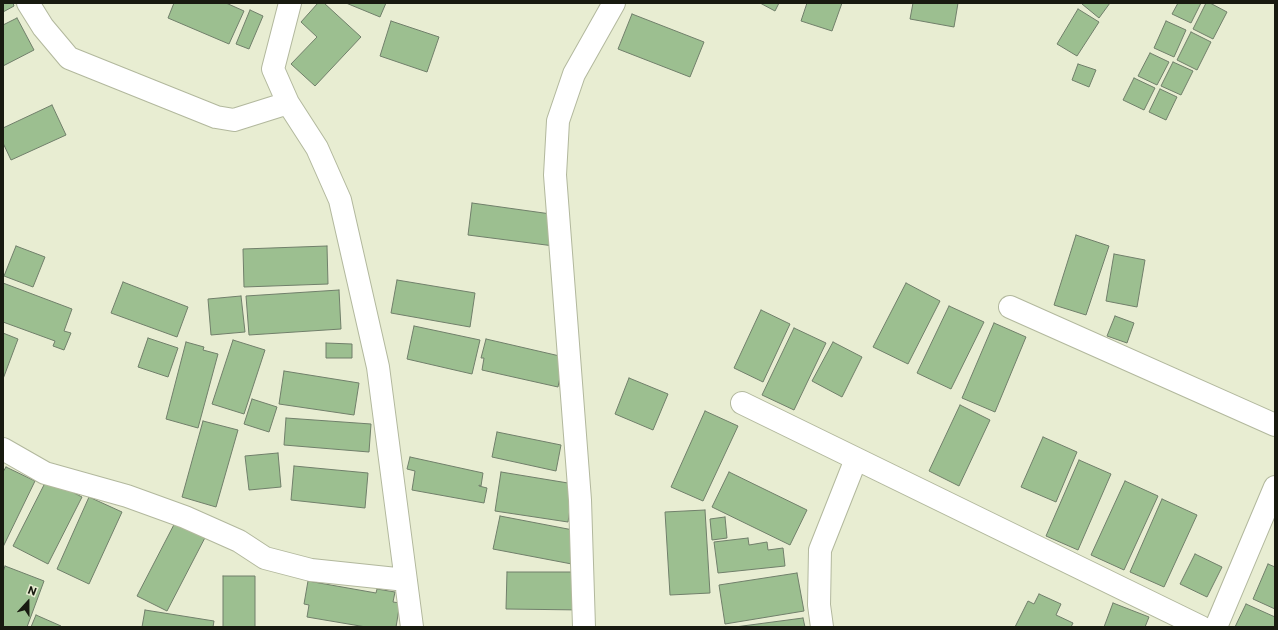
<!DOCTYPE html>
<style>
body{margin:0}
#map{position:relative;width:1278px;height:630px;overflow:hidden;background:#e8edd2;font-family:Commissioner,sans-serif}
canvas{display:block}
.frame{position:absolute;inset:0;border:4px solid #181a10;pointer-events:none}
.north{position:absolute;left:8px;top:582px;width:40px;height:40px;-webkit-text-stroke:3px #e8edd2;paint-order:stroke;rotate:21deg;font-size:11px;font-weight:700;line-height:16px;text-align:center;color:#181a10}
.north::after{content:'';display:block;margin:auto;width:14px;height:18px;background:#181a10;clip-path:polygon(50% 0,100% 100%,50% 72%,0 100%)}
</style>
<div id="map">
<canvas width="1278" height="630"></canvas>
<div class="frame"></div>
<div class="north">N</div>
</div>
<script>
const ctx = document.querySelector('canvas').getContext('2d');
ctx.lineJoin = 'round';
function fill(path, color) { ctx.fillStyle = color; ctx.fill(path, 'evenodd'); }
const toPath = rows => new Path2D(rows.map(r => 'M' + r).join(''));
function stroke(path, color, width, dash) { ctx.strokeStyle = color; ctx.lineWidth = width; ctx.lineCap = dash ? 'butt' : 'round'; ctx.setLineDash(dash || []); ctx.stroke(path); }
const building = toPath([
 [3,3,13,3,14,6,3,12,3,3],
 [174,3,226,3,244,11,229,44,168,18,174,3],
 [318,3,324,3,361,37,315,86,291,64,317,37,301,22,318,3],
 [346,3,386,3,380,17,346,3],
 [760,3,779,3,775,11,760,3],
 [807,3,842,3,832,31,801,21,807,3],
 [913,3,958,3,954,27,910,19,913,3],
 [1083,3,1110,3,1099,18,1082,4,1083,3],
 [1178,3,1201,3,1191,23,1172,14,1178,3],
 [1206,3,1210,3,1227,12,1213,39,1193,29,1206,3],
 [1078,9,1099,22,1077,56,1057,44,1078,9],
 [250,10,263,16,249,49,236,44,250,10],
 [632,14,704,42,690,77,618,49,632,14],
 [17,18,34,50,3,66,3,25,17,18],
 [391,21,439,37,427,72,380,56,391,21],
 [1166,21,1186,30,1174,57,1154,48,1166,21],
 [1191,32,1211,42,1197,70,1177,60,1191,32],
 [1150,53,1169,62,1157,85,1138,76,1150,53],
 [1173,62,1193,71,1181,95,1161,86,1173,62],
 [1078,64,1096,70,1089,87,1072,80,1078,64],
 [1134,78,1155,88,1144,110,1123,100,1134,78],
 [1160,89,1177,97,1166,120,1149,112,1160,89],
 [52,105,66,135,11,160,3,143,3,128,52,105],
 [472,203,558,215,554,246,468,235,472,203],
 [1076,235,1109,246,1086,315,1054,305,1076,235],
 [16,246,45,257,33,287,4,276,16,246],
 [327,246,328,284,244,287,243,249,327,246],
 [1114,254,1145,260,1137,307,1106,301,1114,254],
 [397,280,475,293,470,327,391,313,397,280],
 [123,282,188,307,177,337,111,313,123,282],
 [3,283,72,309,64,331,71,333,64,350,53,346,55,341,3,322,3,283],
 [906,283,940,301,908,364,873,347,906,283],
 [339,290,341,329,249,335,246,296,339,290],
 [241,296,245,332,211,335,208,299,241,296],
 [949,306,984,322,951,389,917,373,949,306],
 [761,310,790,324,763,382,734,368,761,310],
 [1115,316,1134,323,1127,343,1107,336,1115,316],
 [994,323,1026,337,995,412,962,398,994,323],
 [414,326,480,340,472,374,407,359,414,326],
 [794,328,826,343,794,410,762,395,794,328],
 [3,333,18,339,3,379,3,333],
 [148,338,178,348,168,377,138,367,148,338],
 [486,339,564,357,558,387,482,370,484,358,481,358,486,339],
 [233,340,265,350,244,414,212,404,233,340],
 [186,342,204,347,203,350,218,354,198,428,166,419,186,342],
 [833,342,862,357,842,397,812,381,833,342],
 [326,343,352,344,352,358,326,358,326,343],
 [284,371,359,383,354,415,279,404,284,371],
 [629,378,668,394,653,430,615,414,629,378],
 [252,399,277,407,269,432,244,424,252,399],
 [960,405,990,420,959,486,929,471,960,405],
 [705,411,738,426,703,501,671,487,705,411],
 [286,418,371,424,369,452,284,445,286,418],
 [203,421,238,430,216,507,182,497,203,421],
 [497,432,561,445,556,471,492,457,497,432],
 [1043,437,1077,452,1056,502,1021,487,1043,437],
 [278,453,281,487,249,490,245,456,278,453],
 [410,457,483,473,481,486,479,485,479,486,487,488,484,503,412,490,415,471,407,469,410,457],
 [1079,460,1111,474,1078,550,1046,536,1079,460],
 [294,466,368,473,365,508,291,500,294,466],
 [6,467,35,481,3,547,3,472,6,467],
 [501,472,574,484,568,522,495,511,501,472],
 [729,472,807,510,790,545,712,507,729,472],
 [47,479,82,497,48,564,13,546,47,479],
 [1125,481,1158,496,1124,570,1091,555,1125,481],
 [89,497,122,512,89,584,57,569,89,497],
 [1162,499,1197,515,1164,587,1130,572,1162,499],
 [705,510,710,593,670,595,665,512,705,510],
 [180,513,210,528,167,611,137,596,180,513],
 [500,516,573,530,577,565,493,549,500,516],
 [725,517,727,538,712,540,710,519,725,517],
 [748,538,749,545,767,542,768,550,783,548,785,566,718,573,714,542,748,538],
 [1195,554,1222,567,1207,597,1180,584,1195,554],
 [1268,564,1275,567,1275,609,1253,599,1268,564],
 [5,566,44,581,27,627,3,627,3,572,5,566],
 [507,572,583,572,583,610,506,609,507,572],
 [797,573,804,611,725,624,719,585,797,573],
 [223,576,255,576,255,627,223,627,223,576],
 [308,581,376,593,377,589,395,592,393,602,400,603,396,627,366,627,307,617,309,605,304,604,308,581],
 [1039,594,1061,604,1056,615,1073,623,1071,627,1015,627,1028,601,1034,604,1039,594],
 [1113,603,1149,617,1145,627,1104,627,1113,603],
 [1246,604,1275,617,1275,627,1235,627,1246,604],
 [145,610,214,621,213,627,142,627,145,610],
 [36,615,61,626,60,627,31,627,36,615],
 [803,618,805,627,735,627,803,618]
]);
fill(building, '#9cbf90');
stroke(building, '#707f6a', 1);
const minor = toPath([
 [28,3,43,27,69,58,216,117,234,120,288,103],
 [290,3,273,69,288,103,317,148,340,200,378,367,412,627],
 [1010,307,1275,425],
 [742,403,1201,627],
 [3,449,45,473,127,496,185,517,239,541,265,558,311,570,406,580],
 [584,627,580,500,555,175,558,121,574,74,614,3],
 [822,627,819,605,820,550,856,459],
 [1216,627,1275,487]
]);
stroke(minor, '#b2b89d', 24);
stroke(minor, '#fff', 22);
</script>
